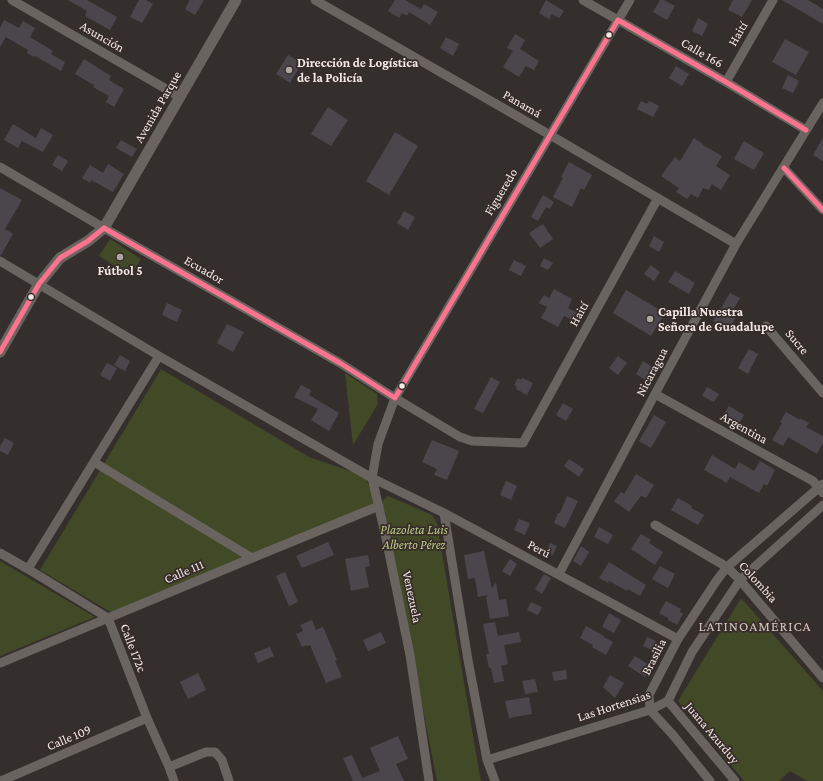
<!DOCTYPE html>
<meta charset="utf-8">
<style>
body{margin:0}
canvas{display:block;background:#342e2c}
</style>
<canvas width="823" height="781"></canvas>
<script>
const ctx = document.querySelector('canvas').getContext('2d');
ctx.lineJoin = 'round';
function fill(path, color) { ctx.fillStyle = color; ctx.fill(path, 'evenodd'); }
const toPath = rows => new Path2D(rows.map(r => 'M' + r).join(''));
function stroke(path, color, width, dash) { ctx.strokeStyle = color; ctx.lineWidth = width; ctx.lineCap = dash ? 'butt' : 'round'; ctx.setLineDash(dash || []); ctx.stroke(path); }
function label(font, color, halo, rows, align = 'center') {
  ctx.font = font + ' "Crimson Pro",serif'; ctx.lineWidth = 3.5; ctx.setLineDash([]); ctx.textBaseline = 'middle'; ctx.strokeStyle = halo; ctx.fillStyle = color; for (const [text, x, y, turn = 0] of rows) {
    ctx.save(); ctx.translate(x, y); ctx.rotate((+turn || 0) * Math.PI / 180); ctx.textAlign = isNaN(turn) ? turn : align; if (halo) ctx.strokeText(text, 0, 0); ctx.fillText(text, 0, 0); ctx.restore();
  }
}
fill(toPath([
 [110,239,141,259,131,276,99,256],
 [161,369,309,457,365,476,379,510,117,616,40,570],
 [345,373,377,394,378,404,353,445],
 [388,496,432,515,437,523,479,771,481,781,437,781,382,501],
 [0,561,95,617,0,656],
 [741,598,823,691,823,781,807,781,790,771,779,781,744,781,678,701]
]), '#424926');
fill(toPath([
 [68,0,87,0,117,17,110,30,85,16,87,11],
 [139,0,146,0,153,4,142,23,130,17],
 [190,0,204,0,195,15,185,9],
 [395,0,405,0,421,9,424,4,438,12,430,25,409,12,407,16,402,13,399,18,388,11],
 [546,0,564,11,559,18,552,14,549,19,539,13],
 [660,0,664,0,675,6,667,20,653,12],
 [733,0,752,0,742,17,728,10],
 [782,0,808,0,823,9,823,24],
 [698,18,708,24,702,36,692,31],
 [4,20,19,28,23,21,35,28,30,37,53,51,51,54,65,62,61,71,35,56,34,57,27,53,28,50,6,37,0,47,0,28],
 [515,34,525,40,520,49,539,61,534,70,526,66,519,77,503,67,513,51,507,48],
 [446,37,459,44,453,56,440,48],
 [785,39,809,52,796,75,772,62],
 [288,55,302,63,290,83,276,74],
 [84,59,111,76,109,80,124,89,114,107,106,102,109,96,93,87,94,85,75,74],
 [676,66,689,74,682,86,669,78],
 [788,75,799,81,793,93,782,88],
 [641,101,647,104,649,101,659,106,653,117,637,109],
 [328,107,348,120,331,146,311,134],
 [13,124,36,138,41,128,53,135,43,152,22,141,18,148,4,140],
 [395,132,418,146,389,195,366,181],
 [694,138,703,144,703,145,722,156,716,166,730,175,721,190,712,184,709,190,703,188,698,198,691,194,687,199,676,192,679,188,661,176,675,157,680,161],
 [823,138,823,161,813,155],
 [121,140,137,149,132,157,116,148],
 [744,141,764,153,754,170,734,159],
 [58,155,68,161,62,171,52,165],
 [569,162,592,175,584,190,581,188,572,207,553,197,563,178,561,177],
 [108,164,124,174,113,192,91,180,90,183,82,178,90,165,103,173],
 [0,188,22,200,5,229,13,234,1,255,0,255],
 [543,195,554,202,550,209,546,207,538,221,531,217],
 [404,211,415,217,408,230,397,223],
 [543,224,553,239,540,248,529,233],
 [654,236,664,242,659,252,649,246],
 [544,258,553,263,548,270,540,266],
 [514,260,526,266,521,276,509,270],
 [651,265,660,272,654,281,644,274],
 [675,271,695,283,689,294,668,282],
 [554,289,572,299,568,308,578,313,574,321,564,316,558,327,541,318,547,307,539,303,544,295,549,298],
 [626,290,665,313,651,336,613,313],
 [730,293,740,298,732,311,737,314,729,330,713,321],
 [167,303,182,310,177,322,162,315],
 [227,324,244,332,233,352,217,343],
 [749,349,758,354,748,374,738,368],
 [120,355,130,361,125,371,114,365],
 [618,356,627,363,618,375,609,368],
 [643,361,658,370,650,383,636,374],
 [107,363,117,368,110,381,100,375],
 [491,377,500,382,483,413,474,409],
 [518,378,521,380,522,378,533,383,527,395,516,389,517,387,514,385],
 [301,385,311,390,309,395,339,413,329,431,311,420,318,409,294,397],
 [707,387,719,394,714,402,702,396],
 [563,403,573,409,566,421,556,415],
 [729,406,744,415,738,426,722,417],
 [786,412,800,420,800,418,809,423,806,427,823,436,823,443,817,454,788,437,783,446,772,440,782,423,780,422],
 [654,415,666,422,651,448,639,441],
 [5,438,14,443,8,455,0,451,0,446],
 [432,440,459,451,447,480,434,475,437,469,422,462],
 [712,455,735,469,739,462,754,471,760,461,775,470,767,486,764,484,759,493,730,477,727,483,704,470],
 [569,459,584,469,579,477,564,466],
 [636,474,654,485,646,498,641,496,629,512,614,501,621,492,624,494],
 [506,481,517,486,511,500,500,495],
 [567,496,578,501,565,528,554,523,558,513,560,513],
 [678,498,692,506,691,508,704,515,698,525,671,510],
 [519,519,530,523,525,535,514,530],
 [599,527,613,535,608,544,594,537],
 [641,534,651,540,649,543,663,552,655,565,631,549],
 [328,542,334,555,302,568,296,556],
 [550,543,557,546,553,555,546,552],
 [581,546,589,552,581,566,573,561],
 [484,551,492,589,496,582,499,600,506,599,509,616,490,619,486,597,488,595,478,597,475,578,468,579,464,555],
 [368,555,370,566,365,567,369,587,351,591,345,559],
 [510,559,517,564,510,576,502,571],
 [609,562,646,585,640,596,628,589,627,591,609,581,608,583,599,578],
 [660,566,675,574,668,588,652,579],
 [285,572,298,602,289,606,276,576],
 [544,574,551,578,542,594,535,589],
 [666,601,681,609,680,612,683,614,677,625,668,620,668,618,659,613],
 [531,602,542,607,538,615,527,610],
 [609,613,621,620,614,633,602,627],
 [312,620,316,630,323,627,337,660,335,661,342,677,326,683,310,645,308,646,307,645,302,647,296,634,303,631,300,625],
 [495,622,498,636,519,632,521,642,504,645,508,664,501,666,504,681,494,683,491,668,489,668,486,654,489,654,483,624],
 [586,626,604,636,604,637,613,642,606,655,592,647,593,645,580,638],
 [381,632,386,643,368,651,363,640],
 [647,637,656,641,652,650,643,646],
 [270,647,274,656,258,663,254,653],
 [635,656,652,667,645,677,628,666],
 [566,670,567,679,554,681,552,672],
 [198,673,206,690,188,699,180,682],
 [610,675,624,683,615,698,603,687],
 [535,679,538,692,525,694,522,681],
 [529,697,532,714,509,718,505,701],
 [398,736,408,759,396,764,404,781,353,781,343,758,352,755,362,778,380,771,370,748]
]), '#4b464c');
stroke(toPath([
 [12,0,180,97],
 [315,0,550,135,736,244],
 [583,0,726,82,806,130],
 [726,82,773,0],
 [0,167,104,228,340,363,395,398,460,437,472,441,523,443,658,198],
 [784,168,823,210],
 [0,261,159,356,372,478,444,513,678,639],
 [766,326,823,393],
 [655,394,813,481,823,493],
 [94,462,252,558],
 [444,513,468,660,487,760,495,781],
 [655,525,727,567,740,580,823,678],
 [0,553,28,569,108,618,147,718,169,767,174,781],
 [28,569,159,356],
 [559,574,655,394,736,244,823,103],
 [0,663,252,558,379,506],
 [668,701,735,781],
 [487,760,650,710,668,701,692,652,740,580,823,505],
 [169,767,206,752,215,752,222,760,229,781],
 [1,781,147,718],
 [429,781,410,655,386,538,372,478,378,444,395,398,630,0],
 [710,781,673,735,650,710,649,695,678,639,717,580,727,567,823,484]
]), '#69645f', 9);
stroke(toPath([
 [0,352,39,284,60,258,88,241,104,228,236,0]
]), '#69645f', 11);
stroke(toPath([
 [618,20,726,82,806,130],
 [784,168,823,210],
 [104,228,340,363,395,398],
 [0,352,39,284,60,258,88,241,104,228],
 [395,398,618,20]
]), '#fc738d', 5);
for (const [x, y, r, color] of [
 [609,35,3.5,"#f0e9e6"],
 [289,70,4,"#aea8a5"],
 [120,257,4,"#aea8a5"],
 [31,297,3.5,"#f0e9e6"],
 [650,319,4,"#aea8a5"],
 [402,386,3.5,"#f0e9e6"]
]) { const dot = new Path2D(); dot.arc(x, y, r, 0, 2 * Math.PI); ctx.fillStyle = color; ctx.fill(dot); stroke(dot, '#372c29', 1.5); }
label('13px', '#f0e9e6', '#372c29', [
 ["Haití",738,34,-60],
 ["Asunción",102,37,30],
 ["Calle 166",702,53,30],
 ["Panamá",522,104,30],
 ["Avenida Parque",158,107,-60],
 ["Figueredo",501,192,-59],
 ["Ecuador",204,270,30],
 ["Haití",579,314,-61],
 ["Sucre",797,342,50],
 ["Nicaragua",652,372,-62],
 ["Argentina",744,428,29],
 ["Perú",539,549,28],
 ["Calle 111",184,572,-23],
 ["Colombia",758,582,48],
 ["Venezuela",412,597,78],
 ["Calle 172c",133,648,69],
 ["Brasilia",654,657,-63],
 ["Las Hortensias",614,706,-18],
 ["Juana Azurduy",712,733,50],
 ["Calle 109",69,738,-23]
]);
label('bold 13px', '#f0e9e6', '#372c29', [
 ["Dirección de Logística",297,63],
 ["de la Policía",297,78],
 ["Fútbol 5",120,271,"center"],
 ["Capilla Nuestra",658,312],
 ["Señora de Guadalupe",658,327]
], 'left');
label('italic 13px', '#bbcd87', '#372c29', [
 ["Plazoleta Luis",414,530],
 ["Alberto Pérez",414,545]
]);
ctx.letterSpacing = '1px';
label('14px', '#d4c6c1', '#372c29', [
 ["LATINOAMÉRICA",755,627]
]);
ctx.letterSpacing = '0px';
</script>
